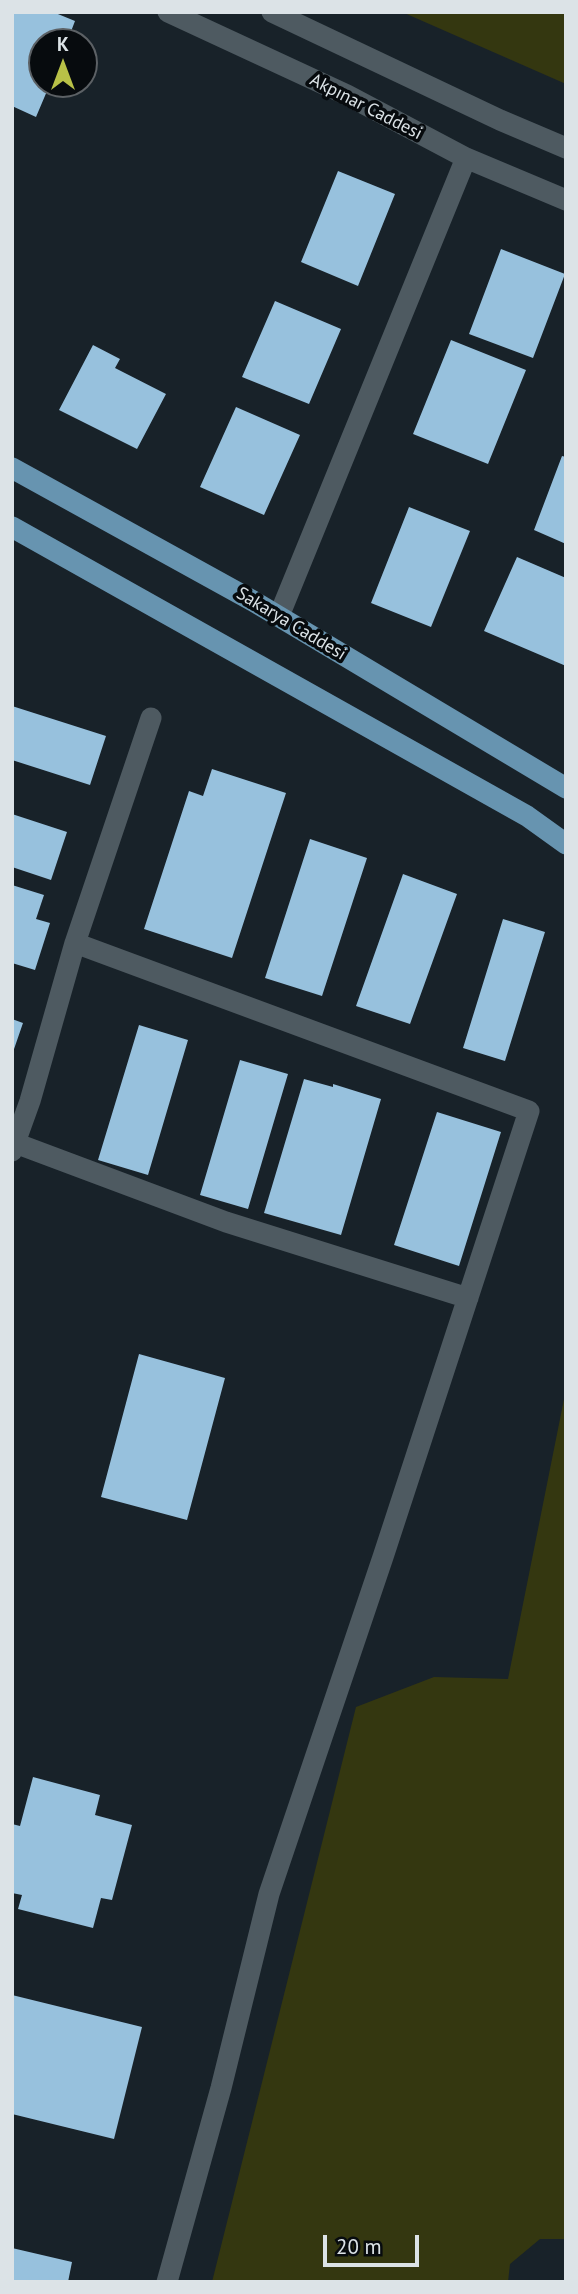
<!DOCTYPE html>
<meta charset="utf-8">
<style>
body{margin:0}
#map{position:relative;width:578px;height:2294px;overflow:hidden;background:#182229;font-family:"PT Sans",sans-serif}
canvas{display:block}
.frame{position:absolute;inset:0;border:14px solid #dce3e7;pointer-events:none}
.north{position:absolute;left:28px;top:28px;width:70px;height:70px;box-sizing:border-box;background:#070b0e;border:2px solid #5c6165;border-radius:50%;rotate:0deg;font-size:19px;font-weight:700;line-height:28px;text-align:center;color:#dce3e7}
.north::after{content:'';display:block;margin:auto;width:24px;height:32px;background:#b8c147;clip-path:polygon(50% 0,100% 100%,50% 72%,0 100%)}
.scale{position:absolute;left:323px;top:2235px;width:96px;height:32px;box-sizing:border-box;border:4px solid #dce3e7;border-top:0;padding-left:9px;font-size:21px;line-height:24px;white-space:nowrap;color:#dce3e7;-webkit-text-stroke:5px #070b0e;paint-order:stroke}
</style>
<div id="map">
<canvas width="578" height="2294"></canvas>
<div class="frame"></div>
<div class="north">K</div>
<div class="scale">20 m</div>
</div>
<script>
const ctx = document.querySelector('canvas').getContext('2d');
ctx.lineJoin = 'round';
function fill(path, color) { ctx.fillStyle = color; ctx.fill(path, 'evenodd'); }
const toPath = rows => new Path2D(rows.map(r => 'M' + r).join(''));
function stroke(path, color, width, dash) { ctx.strokeStyle = color; ctx.lineWidth = width; ctx.lineCap = dash ? 'butt' : 'round'; ctx.setLineDash(dash || []); ctx.stroke(path); }
function label(font, color, halo, rows, align = 'center') {
  ctx.font = font + ' "PT Sans",sans-serif'; ctx.lineWidth = 7; ctx.setLineDash([]); ctx.textBaseline = 'middle'; ctx.strokeStyle = halo; ctx.fillStyle = color; for (const [text, x, y, turn = 0] of rows) {
    ctx.save(); ctx.translate(x, y); ctx.rotate((+turn || 0) * Math.PI / 180); ctx.textAlign = isNaN(turn) ? turn : align; if (halo) ctx.strokeText(text, 0, 0); ctx.fillText(text, 0, 0); ctx.restore();
  }
}
fill(toPath([
 [402,12,566,12,566,84],
 [566,1389,566,2239,540,2239,510,2264,508,2282,212,2282,356,1707,434,1677,508,1679]
]), '#343710');
fill(toPath([
 [12,12,53,12,75,21,67,42,42,42,42,84,50,84,36,117,12,106],
 [338,171,395,194,358,286,301,262],
 [501,249,565,274,533,358,469,334],
 [275,301,341,329,309,404,242,377],
 [451,340,526,370,488,464,413,434],
 [93,345,120,359,115,368,166,394,137,449,59,410],
 [236,407,300,435,264,515,200,487],
 [562,456,566,457,566,544,534,530],
 [409,507,470,531,431,627,371,603],
 [517,557,566,578,566,666,484,631],
 [12,706,106,736,90,785,12,760],
 [212,769,286,793,232,958,144,929,189,791,203,796],
 [12,814,67,832,51,880,12,867],
 [310,839,367,858,322,996,265,978],
 [403,874,457,894,410,1024,356,1006],
 [12,885,44,895,36,919,50,923,35,970,12,963],
 [503,919,545,932,505,1061,463,1048],
 [12,1019,23,1023,13,1052,12,1052],
 [139,1025,188,1040,148,1175,98,1160],
 [240,1060,288,1074,248,1209,200,1195],
 [304,1079,333,1087,333,1084,381,1099,341,1235,264,1213],
 [437,1112,501,1132,459,1266,394,1245],
 [139,1354,225,1378,187,1520,101,1497],
 [33,1777,100,1795,95,1815,132,1825,112,1900,101,1898,93,1928,18,1909,22,1895,12,1893,12,1824,20,1826],
 [12,1995,142,2027,114,2139,12,2114],
 [12,2248,72,2262,68,2282,12,2282]
]), '#97c1dd');
stroke(toPath([
 [168,12,347,95,466,158,566,200],
 [272,12,500,120,566,148],
 [279,616,466,158],
 [75,943,529,1111,383,1557,269,1894,221,2088,167,2282],
 [15,1143,226,1222,468,1298],
 [12,1151,30,1101,75,943,151,718]
]), '#4e5a61', 21);
stroke(toPath([
 [12,468,253,601,566,788],
 [12,527,527,816,566,844]
]), '#6794b0', 21);
label('18px', '#dce3e7', '#070b0e', [
 ["Akpınar Caddesi",366,107,27],
 ["Sakarya Caddesi",291,624,31]
]);
</script>
